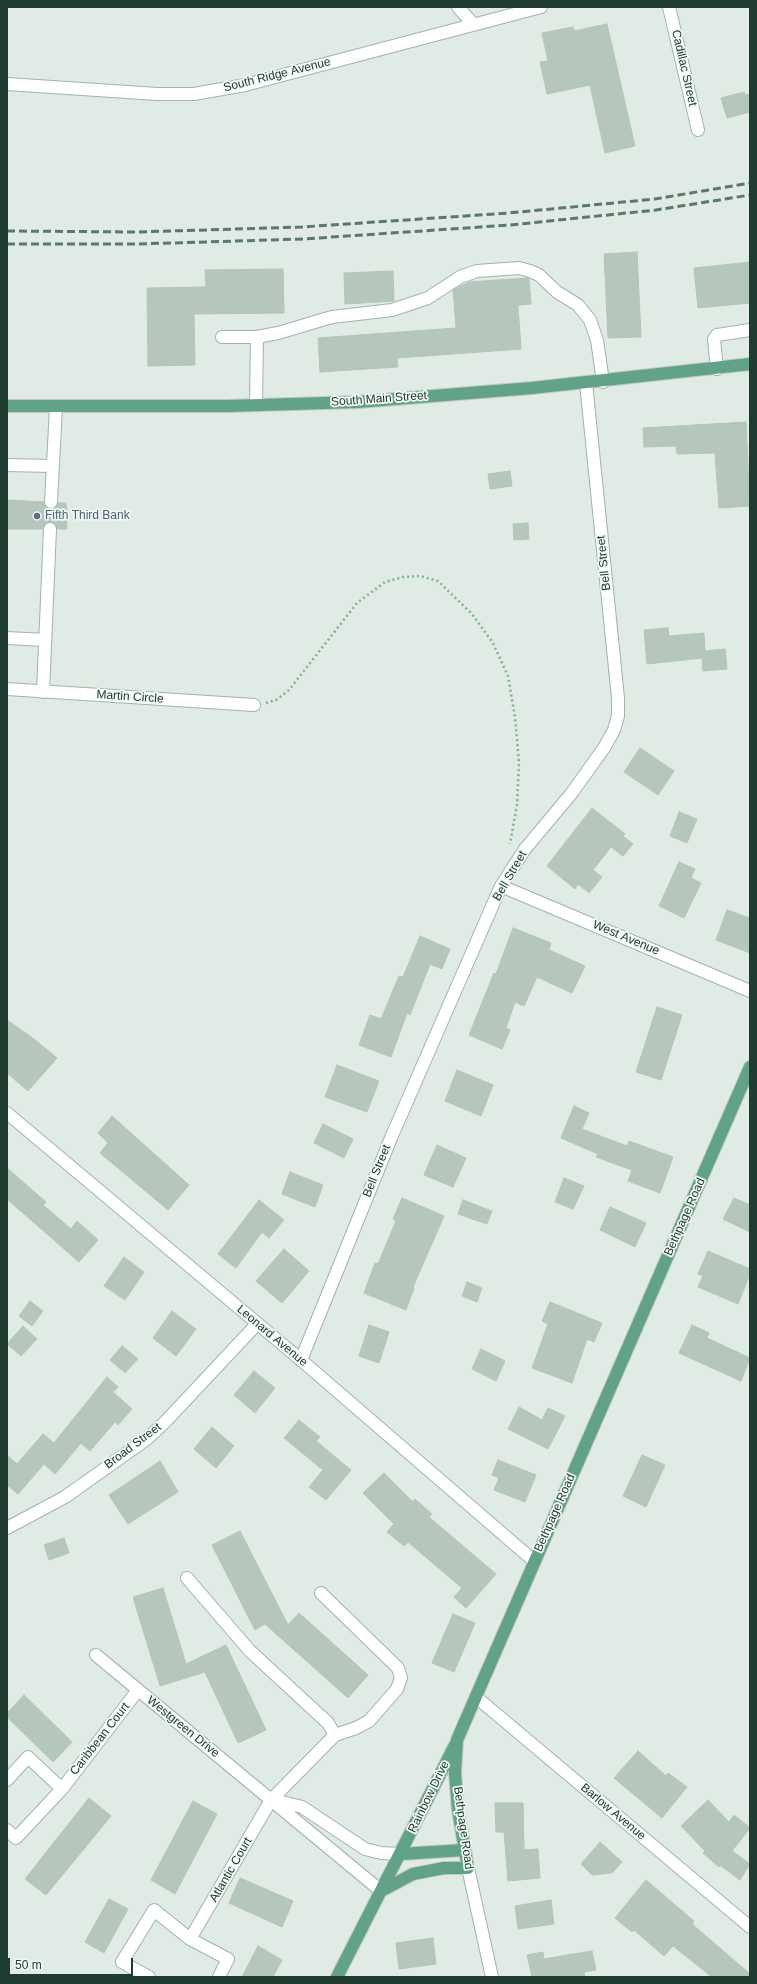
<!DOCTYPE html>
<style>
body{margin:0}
#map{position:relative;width:757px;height:1984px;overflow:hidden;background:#dfebe4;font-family:Helvetica,sans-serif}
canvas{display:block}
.frame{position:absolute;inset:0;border:8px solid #203c30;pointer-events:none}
.scale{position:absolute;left:8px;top:1958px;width:125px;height:18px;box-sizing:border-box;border:2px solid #203c30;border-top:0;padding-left:5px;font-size:12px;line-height:14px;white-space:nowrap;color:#203c30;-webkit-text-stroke:3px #f0f8f3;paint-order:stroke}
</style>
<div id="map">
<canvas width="757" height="1984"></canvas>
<div class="frame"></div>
<div class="scale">50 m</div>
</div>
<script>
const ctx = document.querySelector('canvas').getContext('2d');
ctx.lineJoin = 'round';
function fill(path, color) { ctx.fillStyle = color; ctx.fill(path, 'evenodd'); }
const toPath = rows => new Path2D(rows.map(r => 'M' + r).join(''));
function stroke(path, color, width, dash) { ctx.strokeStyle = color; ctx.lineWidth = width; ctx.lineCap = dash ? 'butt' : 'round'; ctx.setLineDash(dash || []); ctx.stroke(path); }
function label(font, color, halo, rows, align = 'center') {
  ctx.font = font + ' Helvetica,sans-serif'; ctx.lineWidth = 3.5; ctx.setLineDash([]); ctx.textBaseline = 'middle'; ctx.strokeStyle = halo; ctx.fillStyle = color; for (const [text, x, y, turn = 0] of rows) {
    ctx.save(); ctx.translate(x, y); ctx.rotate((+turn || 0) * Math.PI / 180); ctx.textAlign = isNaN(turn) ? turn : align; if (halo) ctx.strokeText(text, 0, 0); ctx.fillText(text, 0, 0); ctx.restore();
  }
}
const building = toPath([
 [607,24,635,146,605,153,590,85,547,94,540,62,548,61,542,33,573,27,574,31,607,24],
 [744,92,745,95,750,94,750,112,727,118,721,98,744,92],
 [637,252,641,337,608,338,604,254,637,252],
 [750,262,750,303,698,308,694,268,750,262],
 [283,269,284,313,194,314,195,365,148,366,147,288,206,287,205,270,283,269],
 [393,271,394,301,345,304,344,273,393,271],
 [527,278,529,279,531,304,518,305,521,349,397,358,398,367,320,372,318,338,456,328,453,290,469,282,527,278],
 [746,422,750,506,719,508,715,453,677,454,676,446,644,447,643,428,746,422],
 [510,471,512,486,490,489,488,474,510,471],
 [7,500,44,502,45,506,50,509,55,508,58,503,66,503,67,529,57,529,54,523,50,522,44,525,42,529,7,529,7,500],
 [528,523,529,539,514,540,513,524,528,523],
 [668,628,669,636,704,633,705,651,725,649,727,669,703,671,702,658,647,664,644,630,668,628],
 [640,748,674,771,658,795,624,772,640,748],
 [592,808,625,834,623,836,633,844,623,856,611,847,593,870,602,877,589,893,578,884,575,889,547,866,592,808],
 [679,812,697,819,687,843,670,836,679,812],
 [679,862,695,869,691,878,701,883,684,918,659,906,679,862],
 [727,910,750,918,750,953,716,940,727,910],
 [513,928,551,943,549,950,585,966,572,993,537,977,524,1006,515,1002,506,1028,510,1030,502,1049,469,1035,494,973,496,974,513,928],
 [420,936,450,949,442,969,430,964,410,1015,407,1013,391,1057,359,1045,370,1015,381,1019,399,976,403,977,420,936],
 [657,1007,682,1015,661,1080,636,1072,657,1007],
 [7,1020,34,1039,57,1058,28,1091,7,1073,7,1020],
 [337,1065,379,1081,367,1112,325,1097,337,1065],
 [457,1070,493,1085,481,1116,445,1101,457,1070],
 [574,1106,589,1113,582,1129,627,1146,629,1141,673,1157,660,1193,628,1181,632,1170,596,1157,598,1154,561,1138,574,1106],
 [112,1116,189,1185,168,1210,100,1153,108,1143,98,1133,112,1116],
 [323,1124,353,1139,344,1158,314,1143,323,1124],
 [437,1145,466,1158,453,1187,424,1175,437,1145],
 [7,1168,46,1202,43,1205,71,1229,77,1221,98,1240,79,1262,7,1199,7,1168],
 [290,1172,323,1185,315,1207,282,1194,290,1172],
 [564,1178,584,1186,573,1209,555,1202,564,1178],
 [402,1198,444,1216,413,1287,414,1288,406,1310,364,1293,375,1263,378,1264,396,1221,393,1219,402,1198],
 [734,1198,750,1205,750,1232,723,1219,734,1198],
 [259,1200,284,1220,269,1238,262,1232,236,1268,218,1254,259,1200],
 [463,1200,492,1211,487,1224,458,1214,463,1200],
 [610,1207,646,1223,635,1247,600,1230,610,1207],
 [284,1249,309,1271,282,1303,256,1281,284,1249],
 [708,1251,750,1269,750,1274,738,1304,698,1287,703,1276,698,1274,708,1251],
 [124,1257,144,1272,125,1300,104,1286,124,1257],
 [467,1282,482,1288,477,1302,462,1296,467,1282],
 [30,1301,43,1311,32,1326,19,1316,30,1301],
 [550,1302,602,1323,594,1342,587,1339,572,1383,532,1368,548,1324,542,1321,550,1302],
 [172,1311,196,1329,176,1356,153,1338,172,1311],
 [369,1325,389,1332,379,1363,359,1356,369,1325],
 [692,1325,709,1333,707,1338,750,1358,741,1381,679,1353,692,1325],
 [23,1326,37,1339,21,1356,7,1344,23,1326],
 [122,1346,138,1359,125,1373,110,1360,122,1346],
 [481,1349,505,1361,496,1381,472,1369,481,1349],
 [254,1371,275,1388,255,1413,234,1395,254,1371],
 [107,1377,118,1387,113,1392,132,1409,118,1425,115,1422,90,1451,81,1443,55,1474,44,1464,18,1494,7,1485,7,1455,17,1464,43,1434,54,1443,107,1377],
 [519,1407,542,1420,548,1408,565,1416,548,1449,508,1429,519,1407],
 [299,1420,320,1437,316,1441,351,1470,326,1500,309,1487,323,1470,284,1438,299,1420],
 [212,1427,234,1446,216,1468,194,1449,212,1427],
 [642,1455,665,1465,646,1507,623,1496,642,1455],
 [498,1460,536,1475,525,1502,494,1490,499,1478,492,1475,498,1460],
 [160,1461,178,1492,128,1524,109,1495,160,1461],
 [384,1473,413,1502,415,1499,432,1514,429,1517,496,1574,466,1608,454,1597,462,1588,408,1542,404,1546,387,1532,394,1524,363,1493,384,1473],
 [240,1531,288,1625,299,1613,368,1675,348,1698,265,1624,255,1630,212,1545,240,1531],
 [64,1538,69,1553,49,1560,44,1545,64,1538],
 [163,1588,186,1664,226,1645,266,1730,238,1743,205,1672,160,1686,133,1597,163,1588],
 [453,1614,475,1623,454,1672,432,1663,453,1614],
 [24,1695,72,1742,53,1762,7,1717,7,1713,24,1695],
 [638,1751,666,1776,668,1773,687,1787,662,1818,614,1778,638,1751],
 [89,1798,111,1816,46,1895,25,1879,89,1798],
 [708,1800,729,1822,734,1815,750,1828,732,1851,750,1864,740,1880,720,1865,719,1867,703,1853,705,1851,681,1826,708,1800],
 [193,1801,217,1814,175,1894,151,1880,193,1801],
 [495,1803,523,1803,524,1850,538,1849,540,1878,508,1881,504,1832,496,1832,495,1803],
 [600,1842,622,1862,612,1873,592,1875,581,1864,600,1842],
 [240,1878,293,1901,282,1927,229,1903,240,1878],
 [646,1880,694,1921,692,1924,750,1974,750,1977,712,1977,673,1946,664,1956,634,1930,632,1932,615,1918,646,1880],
 [109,1899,128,1909,104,1953,85,1942,109,1899],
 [551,1900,554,1924,518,1929,515,1906,551,1900],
 [433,1938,436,1964,399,1969,396,1943,433,1938],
 [258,1946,282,1960,273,1977,242,1977,258,1946],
 [592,1951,596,1970,584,1972,585,1977,532,1977,527,1955,543,1952,544,1959,592,1951]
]);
fill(building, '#b5c6bd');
stroke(building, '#b2c5ba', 1);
stroke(toPath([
 [50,529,51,502]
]), '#b9c8c0', 12, [12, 6]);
const minor = toPath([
 [458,7,473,24],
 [669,7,698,130],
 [7,84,157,94,194,94,245,85,541,7],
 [222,337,257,337,278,333,332,317,392,310,428,298,460,277,477,271,519,268,530,271,539,275,557,292,578,305,590,320,597,340,603,382],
 [717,369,714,339,717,335,750,330],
 [256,405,257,337],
 [7,465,53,466],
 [51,502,56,407],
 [7,638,45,640],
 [7,689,254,705],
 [43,692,50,529],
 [501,886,750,991],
 [7,1113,301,1360,534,1561],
 [301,1360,391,1138,501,886,525,849,571,794,604,748,614,730,618,716,618,698,586,383],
 [7,1528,65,1497,148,1438,166,1421,257,1324],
 [187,1578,250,1651,328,1723,335,1735],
 [96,1655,381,1891],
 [476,1697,750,1927],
 [7,1780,28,1757,62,1789,16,1838,7,1830],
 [62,1789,138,1690],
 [274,1800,302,1807,365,1849,381,1853,401,1854],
 [468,1868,492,1977],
 [190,1939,271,1800,335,1735,356,1728,369,1721,397,1689,401,1678,398,1668,321,1593],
 [149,1977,122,1962,154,1910,190,1939,228,1959,219,1977]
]);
const major = toPath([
 [7,406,227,406,358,402,532,388,750,364],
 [401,1854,464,1850],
 [381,1891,413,1874,444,1868,468,1868,458,1810,455,1773,457,1740,750,1067],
 [337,1977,455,1745]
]);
stroke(minor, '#a2b3aa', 14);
stroke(major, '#c1c8c5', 14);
stroke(toPath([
 [266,703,276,700,289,690,357,603,385,582,403,577,420,576,438,581,472,614,493,643,508,676,515,717,519,763,517,805,510,844]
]), '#7fb09a', 2.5, [2, 3]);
stroke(minor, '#fff', 12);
stroke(major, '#62a289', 12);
stroke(toPath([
 [7,231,138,232,302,227,509,213,655,199,750,183],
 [7,244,138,244,303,239,510,225,656,210,750,195]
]), '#5a786b', 3, [8, 4]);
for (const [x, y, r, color] of [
 [37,516,4,"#5c6f8a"]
]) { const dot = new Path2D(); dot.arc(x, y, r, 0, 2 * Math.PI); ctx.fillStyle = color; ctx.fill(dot); stroke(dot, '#f0f8f3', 1.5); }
label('12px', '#203c30', '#f0f8f3', [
 ["Cadillac Street",684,68,77],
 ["South Ridge Avenue",277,75,-14],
 ["South Main Street",379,399,-4],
 ["Bell Street",604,563,-96],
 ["Martin Circle",130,697,4],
 ["Bell Street",510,876,-60],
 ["West Avenue",626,938,23],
 ["Bell Street",377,1171,-68],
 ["Bethpage Road",685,1217,-66],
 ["Leonard Avenue",272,1336,40],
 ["Broad Street",133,1446,-37],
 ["Bethpage Road",555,1513,-66],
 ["Westgreen Drive",183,1727,39],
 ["Caribbean Court",100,1739,-52],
 ["Rainbow Drive",429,1797,-64],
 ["Barlow Avenue",613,1812,40],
 ["Bethpage Road",463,1828,82],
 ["Atlantic Court",231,1870,-60]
]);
label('12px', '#4e5e75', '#f0f8f3', [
 ["Fifth Third Bank",45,516]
], 'left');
</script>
